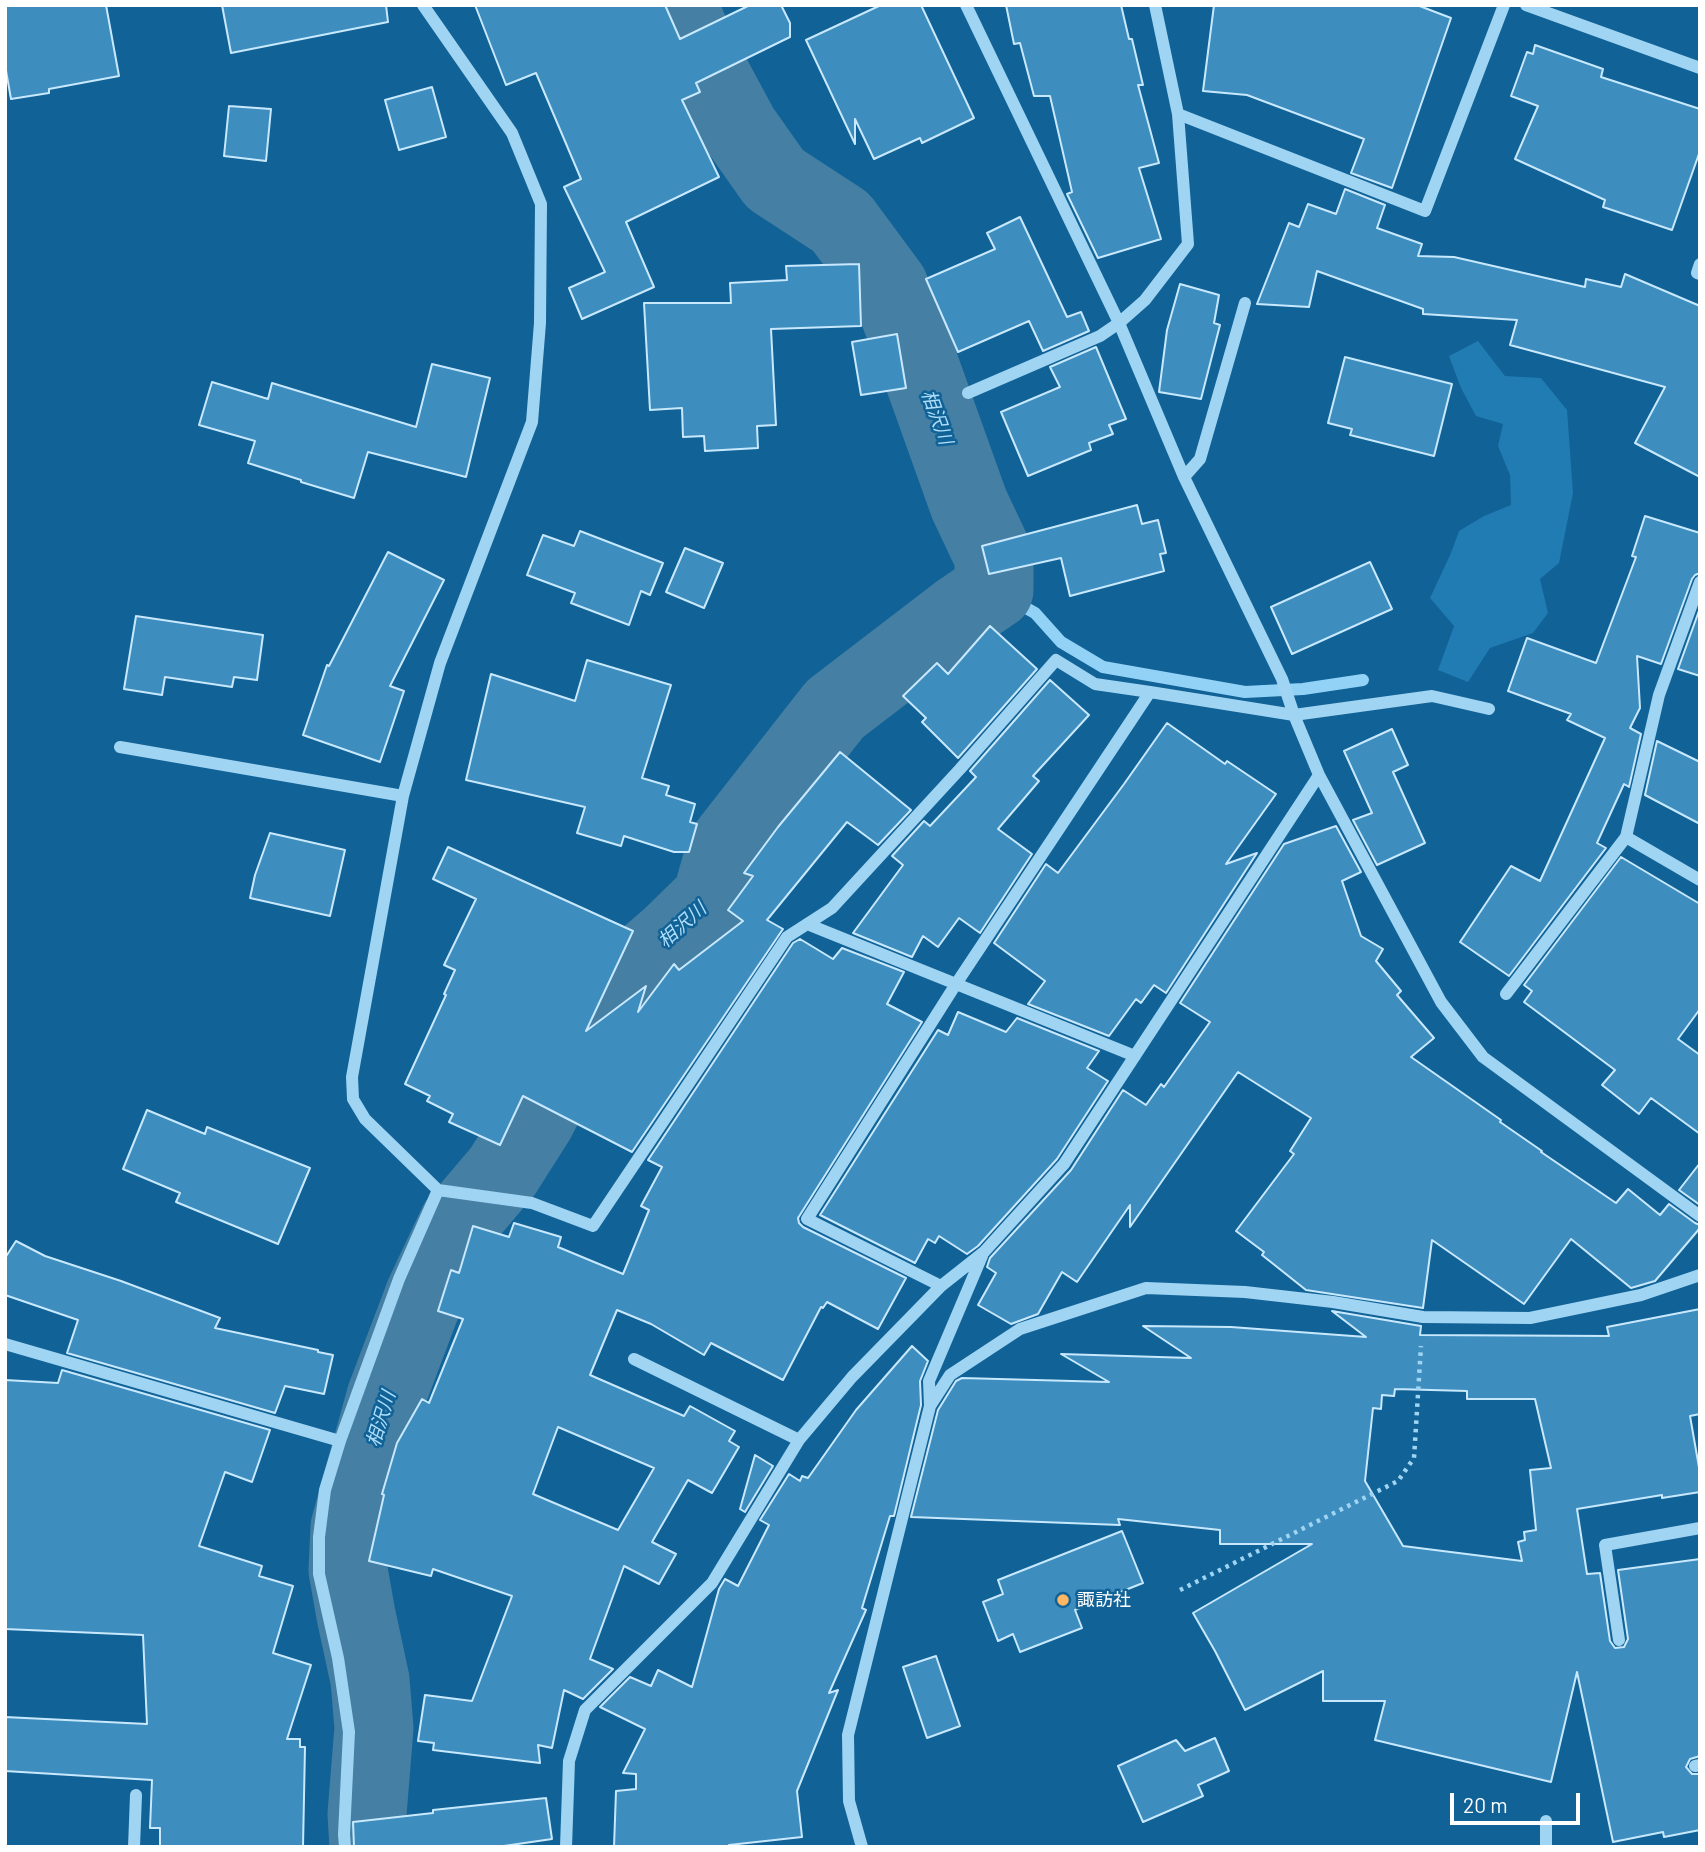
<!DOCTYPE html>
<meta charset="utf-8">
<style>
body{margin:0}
#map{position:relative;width:1705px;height:1852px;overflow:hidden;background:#116296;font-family:Barlow,sans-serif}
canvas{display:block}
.frame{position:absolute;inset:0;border:7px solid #fff;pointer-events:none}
.scale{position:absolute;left:1450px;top:1793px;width:130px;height:32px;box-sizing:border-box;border:4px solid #fff;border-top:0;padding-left:9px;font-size:21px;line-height:24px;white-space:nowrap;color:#fff;-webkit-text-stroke:5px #116296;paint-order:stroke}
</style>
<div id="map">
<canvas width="1705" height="1852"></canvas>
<div class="frame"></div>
<div class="scale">20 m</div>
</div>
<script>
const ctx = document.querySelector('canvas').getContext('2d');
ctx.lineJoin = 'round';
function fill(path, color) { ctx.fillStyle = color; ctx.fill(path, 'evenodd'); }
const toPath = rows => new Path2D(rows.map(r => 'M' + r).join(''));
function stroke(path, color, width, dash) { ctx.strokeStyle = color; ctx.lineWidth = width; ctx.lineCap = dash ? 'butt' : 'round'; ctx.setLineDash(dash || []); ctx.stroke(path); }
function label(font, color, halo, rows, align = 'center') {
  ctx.font = font + ' Barlow,"Noto Sans JP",sans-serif'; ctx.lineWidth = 5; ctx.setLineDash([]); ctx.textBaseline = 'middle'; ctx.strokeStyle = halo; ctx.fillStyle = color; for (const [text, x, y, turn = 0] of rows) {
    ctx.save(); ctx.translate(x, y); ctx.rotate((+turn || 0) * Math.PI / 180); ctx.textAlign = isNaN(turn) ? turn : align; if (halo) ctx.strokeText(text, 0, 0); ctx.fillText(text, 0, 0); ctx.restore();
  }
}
fill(toPath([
 [1478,341,1505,376,1541,378,1567,410,1573,493,1559,563,1540,579,1548,613,1533,633,1490,648,1468,682,1438,670,1454,626,1430,598,1451,553,1459,531,1484,516,1511,505,1510,475,1498,446,1503,424,1476,416,1461,388,1449,356]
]), '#207cb3');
stroke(toPath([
 [994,590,1035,613,1061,642,1103,667,1245,692,1303,689,1363,680]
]), '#92d2f7', 12);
stroke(toPath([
 [369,1847,367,1814,374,1728,370,1680,356,1615,348,1570,350,1527,386,1397,425,1294,458,1224,503,1171,536,1119,597,1002,670,939,712,898,726,848,835,709,959,614,994,590,994,557,969,504,911,342,889,287,841,222,775,179,739,128,695,46,678,5]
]), '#457fa4', 79);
const building = toPath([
 [5,5,106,5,119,76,49,89,49,93,11,99,5,65,5,5],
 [222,5,386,5,388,22,231,53,222,5],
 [475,5,665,5,680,39,750,5,781,5,790,23,790,37,696,83,700,92,682,100,719,177,626,222,654,287,582,319,569,288,605,272,564,187,581,179,536,73,506,85,475,5],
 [881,5,921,5,974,118,922,143,920,138,874,159,855,119,855,144,806,40,881,5],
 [1006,5,1121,5,1129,39,1132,39,1143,85,1138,85,1159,163,1139,168,1161,239,1098,258,1067,194,1072,192,1050,96,1034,96,1020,43,1014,44,1006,5],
 [1214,5,1417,5,1451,18,1392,188,1351,173,1364,139,1247,95,1203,91,1214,5],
 [1535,45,1603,69,1601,77,1700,109,1700,151,1672,230,1603,207,1605,200,1515,159,1538,106,1511,96,1527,52,1533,54,1535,45],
 [432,87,446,137,399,150,385,100,432,87],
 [229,106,271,109,266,161,224,156,229,106],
 [1345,189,1385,205,1377,228,1422,244,1418,256,1454,257,1585,287,1586,279,1621,287,1625,274,1700,306,1700,477,1635,443,1665,387,1510,345,1517,320,1423,314,1423,309,1317,271,1309,307,1257,304,1289,223,1299,227,1308,204,1336,214,1345,189],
 [1020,217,1067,317,1081,312,1089,331,1043,351,1029,321,958,352,926,279,995,249,987,233,1020,217],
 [859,264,861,326,771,329,776,425,757,426,758,448,705,451,704,436,683,437,682,408,650,410,644,303,731,303,730,283,787,280,786,266,859,264],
 [1180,284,1219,295,1214,323,1220,325,1201,399,1159,392,1167,330,1180,284],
 [897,334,906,388,861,395,852,342,897,334],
 [1096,347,1126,419,1109,425,1113,434,1089,443,1091,450,1028,476,1001,412,1060,387,1050,367,1096,347],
 [1345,357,1452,384,1434,456,1350,435,1352,429,1328,423,1345,357],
 [432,364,490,378,466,477,368,452,354,498,301,482,301,480,248,463,255,441,199,425,212,382,268,399,272,383,416,427,432,364],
 [1137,505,1142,524,1158,520,1166,553,1160,554,1164,571,1070,596,1061,558,989,574,982,546,1137,505],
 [1645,516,1700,533,1700,573,1695,575,1692,579,1661,664,1637,656,1640,708,1630,728,1641,734,1629,787,1624,784,1597,843,1606,848,1509,976,1460,942,1511,866,1540,881,1605,738,1567,720,1571,714,1508,691,1527,638,1596,663,1636,557,1632,556,1645,516],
 [580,531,663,563,650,595,641,591,629,625,571,603,575,593,527,575,543,535,574,546,580,531],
 [685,548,723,563,704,608,666,592,685,548],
 [388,552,444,580,390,686,404,691,380,762,303,735,327,665,329,666,388,552],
 [1370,562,1392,609,1292,654,1271,607,1370,562],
 [1700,608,1700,676,1678,669,1700,608],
 [136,616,263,635,257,680,234,677,232,687,165,677,162,695,124,689,136,616],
 [990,626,1037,669,958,758,922,722,926,718,903,696,937,663,948,674,990,626],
 [587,660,671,685,642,778,669,786,666,795,695,804,690,822,697,824,689,852,674,852,624,836,621,846,577,833,585,807,466,780,491,674,575,701,587,660],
 [1050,680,1089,715,1033,776,1039,781,998,829,1032,854,980,933,959,918,938,947,923,936,912,957,853,933,903,865,892,856,924,821,930,826,976,777,970,771,1050,680],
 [1167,723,1225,764,1227,761,1276,794,1226,864,1257,853,1166,993,1154,985,1141,1003,1136,999,1109,1036,1028,1004,1045,981,994,943,1046,864,1058,873,1124,784,1167,723],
 [1392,729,1408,765,1393,772,1425,843,1377,865,1353,820,1372,813,1344,751,1392,729],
 [1657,741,1700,762,1700,824,1645,795,1657,741],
 [840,752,911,810,878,845,847,822,767,920,783,929,632,1152,523,1096,500,1145,449,1122,453,1114,427,1101,430,1096,405,1084,446,995,444,994,455,970,444,965,476,899,433,879,448,847,633,931,586,1031,646,986,638,1012,674,964,679,970,743,921,728,910,753,876,744,873,778,827,840,752],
 [1336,826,1361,872,1342,881,1361,936,1383,949,1376,961,1401,991,1397,995,1434,1038,1411,1057,1501,1120,1500,1122,1542,1151,1541,1152,1616,1203,1628,1189,1660,1215,1669,1204,1695,1223,1700,1225,1700,1228,1655,1281,1631,1288,1571,1239,1524,1304,1432,1240,1423,1308,1306,1290,1262,1255,1264,1252,1236,1231,1294,1154,1290,1151,1311,1118,1238,1072,1130,1227,1130,1205,1077,1282,1062,1272,1038,1314,1011,1324,978,1305,996,1273,987,1267,990,1258,1071,1170,1123,1090,1146,1105,1161,1084,1164,1087,1210,1022,1180,1003,1284,844,1336,826],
 [270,833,345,850,330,916,250,898,255,875,270,833],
 [1621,857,1700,904,1700,1009,1678,1039,1700,1055,1700,1134,1651,1098,1639,1114,1602,1085,1615,1070,1524,1002,1532,991,1524,985,1621,857],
 [800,939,833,959,842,948,904,972,887,1004,922,1022,798,1218,799,1223,803,1227,906,1278,878,1329,827,1302,823,1308,821,1307,783,1380,711,1343,704,1355,651,1324,617,1310,590,1375,684,1416,690,1406,735,1431,729,1441,739,1447,712,1493,688,1480,652,1542,676,1554,659,1584,624,1566,590,1659,613,1669,583,1699,564,1690,552,1748,538,1745,540,1763,433,1750,434,1743,418,1741,425,1695,472,1701,512,1596,433,1569,431,1576,369,1561,384,1495,382,1494,397,1443,422,1399,429,1403,463,1319,438,1311,451,1270,459,1273,473,1226,509,1237,514,1223,561,1237,558,1247,623,1274,649,1210,641,1206,662,1167,648,1160,793,943,800,939],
 [558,1427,654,1468,618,1530,533,1494,558,1427],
 [958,1012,1006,1032,1017,1018,1099,1051,1087,1068,1108,1081,1057,1159,978,1246,967,1254,939,1236,935,1243,928,1239,915,1263,820,1215,938,1030,948,1035,958,1012],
 [147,1110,205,1134,207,1127,310,1168,278,1244,176,1202,180,1193,123,1169,147,1110],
 [1700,1163,1700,1205,1679,1190,1700,1163],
 [16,1241,45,1256,121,1281,220,1318,215,1328,318,1350,318,1352,333,1355,324,1394,285,1386,275,1413,67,1353,78,1320,5,1295,5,1258,16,1241],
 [1700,1309,1700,1414,1690,1416,1700,1473,1700,1492,1662,1498,1662,1495,1577,1509,1587,1574,1600,1573,1610,1641,1615,1648,1624,1647,1628,1639,1618,1570,1700,1559,1700,1756,1690,1759,1686,1767,1692,1774,1700,1774,1700,1830,1664,1837,1663,1832,1613,1842,1577,1672,1551,1782,1375,1740,1385,1701,1323,1701,1323,1671,1245,1710,1215,1651,1193,1613,1312,1544,1220,1544,1220,1530,1118,1519,1120,1525,911,1517,938,1410,956,1381,962,1378,1109,1382,1061,1354,1191,1358,1143,1326,1231,1327,1366,1337,1332,1311,1421,1326,1420,1335,1609,1336,1607,1327,1700,1309],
 [1395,1389,1467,1391,1467,1399,1535,1399,1551,1468,1530,1470,1536,1530,1524,1532,1525,1540,1518,1542,1522,1561,1403,1546,1365,1481,1373,1408,1381,1409,1382,1395,1394,1396,1395,1389],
 [912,1346,928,1361,920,1381,921,1405,894,1516,890,1516,862,1608,866,1610,829,1693,838,1690,797,1791,802,1837,729,1845,729,1847,614,1847,616,1791,636,1789,636,1774,623,1773,645,1729,600,1707,630,1677,651,1686,658,1670,692,1687,719,1589,725,1579,738,1586,769,1525,760,1520,789,1474,800,1481,802,1476,808,1478,856,1410,912,1346],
 [62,1370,270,1430,252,1482,225,1472,199,1546,262,1566,259,1576,293,1586,273,1653,311,1665,287,1739,300,1739,300,1747,305,1747,303,1847,160,1847,160,1828,150,1828,152,1780,5,1771,5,1717,147,1724,143,1635,5,1629,5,1380,58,1383,62,1370],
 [755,1455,773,1466,745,1512,740,1509,755,1455],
 [1122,1531,1143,1583,1075,1610,1082,1628,1020,1652,1013,1634,998,1641,983,1602,1003,1594,998,1580,1122,1531],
 [936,1656,960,1726,927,1738,903,1667,936,1656],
 [1215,1738,1229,1771,1198,1785,1203,1796,1143,1822,1118,1766,1176,1740,1185,1751,1215,1738],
 [546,1798,552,1839,497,1847,354,1847,353,1822,433,1813,433,1810,546,1798]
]);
fill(building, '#3e8dbf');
stroke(building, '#c8e9fd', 2);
stroke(toPath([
 [1180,1590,1398,1481,1414,1458,1421,1346]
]), '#a0d4f3', 4.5, [3.5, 5]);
stroke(toPath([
 [423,5,512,133,541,204,540,323,532,422,440,663,403,796,352,1077,353,1099,365,1119,438,1190,532,1203,593,1226,787,937,832,908,960,769,1056,660,1095,684,1150,692,956,984,807,1219,941,1286],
 [966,5,1119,323,1184,477,1282,679,1294,715,1319,775,1441,1002,1483,1057,1700,1216],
 [1526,5,1700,68],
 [1178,114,1425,211,1504,5],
 [1700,264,1697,273,1700,274],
 [968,393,1100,336,1119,323,1145,300,1188,244,1178,114,1155,5],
 [1184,477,1200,459,1245,303],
 [1150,692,1294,715,1432,696,1489,709],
 [120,747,403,796],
 [1626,837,1700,880],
 [807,924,1135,1056],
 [1506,994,1626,837,1659,695,1700,582],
 [5,1344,340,1441],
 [634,1359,799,1440],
 [930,1406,950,1375,1020,1329,1146,1288,1245,1292,1333,1302,1423,1317,1530,1318,1641,1295,1700,1275],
 [1619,1640,1605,1545,1700,1528],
 [1695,1766,1700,1765],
 [1546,1821,1546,1847],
 [134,1847,136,1795],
 [345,1847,344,1834,349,1732,338,1658,319,1574,319,1537,325,1490,340,1441,399,1279,438,1190],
 [566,1847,569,1761,585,1710,712,1583,799,1440,852,1377,941,1286,984,1252,1064,1164,1319,775],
 [862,1847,849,1801,848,1735,930,1406,929,1381,982,1256]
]), '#a0d4f3', 12);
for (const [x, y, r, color] of [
 [1063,1600,7,"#ffb763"]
]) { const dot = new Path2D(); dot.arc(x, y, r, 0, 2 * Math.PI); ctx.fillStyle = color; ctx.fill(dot); stroke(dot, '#116296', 2.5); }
label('18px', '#fff', '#116296', [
 ["諏訪社",1077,1600]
], 'left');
label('italic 19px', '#adddfa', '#116296', [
 ["相沢川",937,417,70],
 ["相沢川",682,925,-42],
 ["相沢川",381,1419,-73]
]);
</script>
